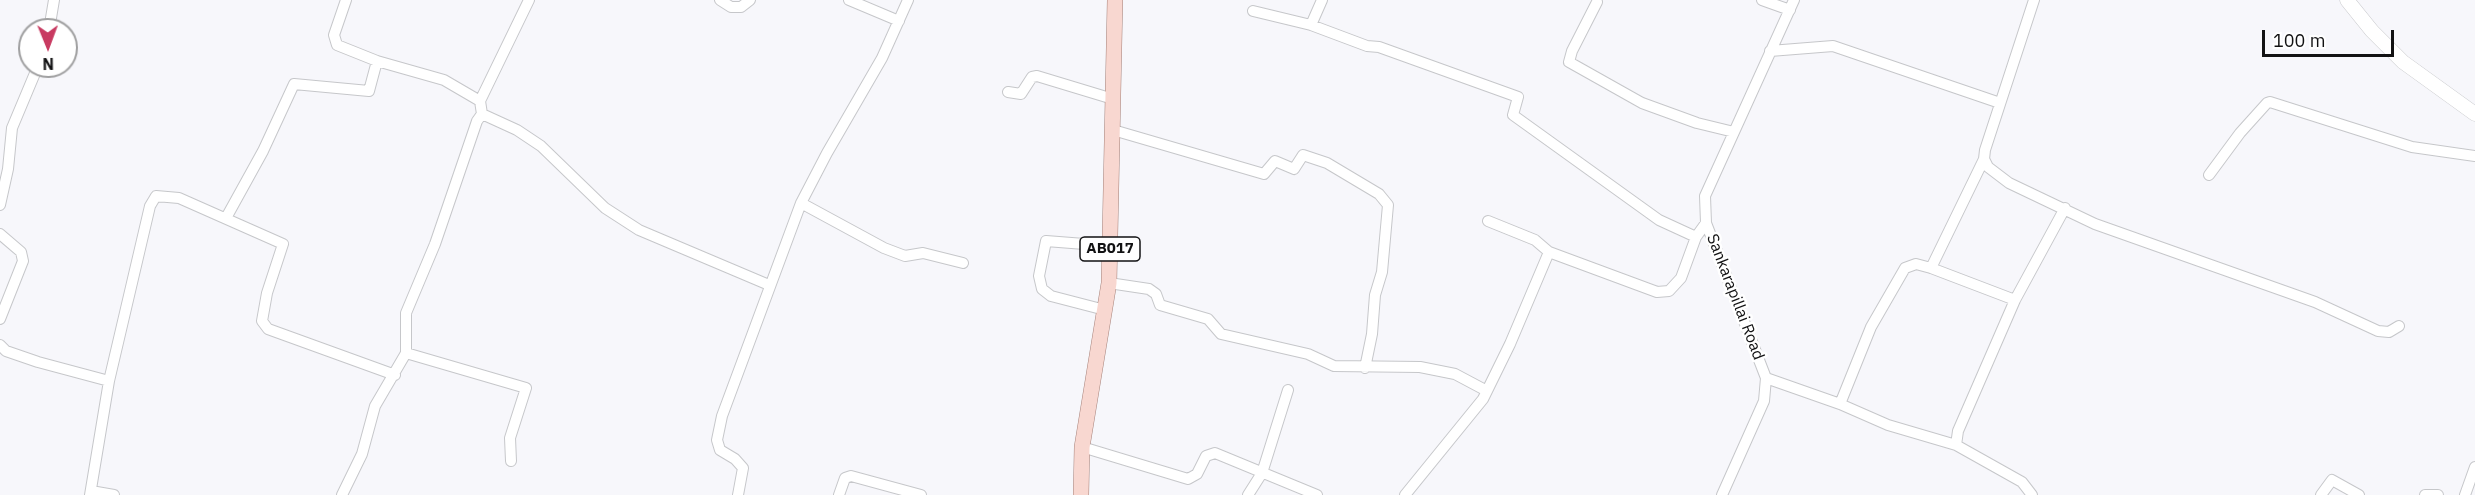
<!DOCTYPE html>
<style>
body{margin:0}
#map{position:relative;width:2475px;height:495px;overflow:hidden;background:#f7f7fb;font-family:"IBM Plex Sans",sans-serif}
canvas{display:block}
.north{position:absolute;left:18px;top:18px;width:60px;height:60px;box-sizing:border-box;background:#fff;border:2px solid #a0a0a1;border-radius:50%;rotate:179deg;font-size:16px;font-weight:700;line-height:24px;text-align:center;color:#121213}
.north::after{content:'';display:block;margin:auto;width:21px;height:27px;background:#c83a61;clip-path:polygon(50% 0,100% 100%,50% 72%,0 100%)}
.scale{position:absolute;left:2262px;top:30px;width:132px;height:27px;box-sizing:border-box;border:3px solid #121213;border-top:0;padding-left:8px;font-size:18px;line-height:21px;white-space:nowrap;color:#121213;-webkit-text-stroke:4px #fff;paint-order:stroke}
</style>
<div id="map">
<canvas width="2475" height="495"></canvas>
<div class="north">N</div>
<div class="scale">100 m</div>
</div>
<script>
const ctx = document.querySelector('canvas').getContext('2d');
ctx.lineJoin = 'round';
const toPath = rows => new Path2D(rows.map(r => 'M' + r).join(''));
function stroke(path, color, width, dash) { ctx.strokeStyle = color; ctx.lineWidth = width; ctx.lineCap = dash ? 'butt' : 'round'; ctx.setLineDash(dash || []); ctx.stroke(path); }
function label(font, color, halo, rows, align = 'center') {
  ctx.font = font + ' "IBM Plex Sans",sans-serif'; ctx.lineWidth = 5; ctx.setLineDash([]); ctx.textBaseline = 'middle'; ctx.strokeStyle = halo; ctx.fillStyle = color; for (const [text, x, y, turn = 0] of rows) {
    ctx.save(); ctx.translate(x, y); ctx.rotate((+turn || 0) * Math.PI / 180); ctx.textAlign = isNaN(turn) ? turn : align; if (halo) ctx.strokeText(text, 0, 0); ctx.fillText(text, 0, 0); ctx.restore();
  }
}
const minor = toPath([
 [346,0,334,35,337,45,377,61,444,80,480,101],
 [720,0,731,7,741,7,750,0],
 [849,0,899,21],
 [1762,0,1790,10],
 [2034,0,1985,150,1984,159,1988,167,2009,183,2095,224,2315,302,2378,331,2389,332,2399,326],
 [1597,2,1572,51,1569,62,1642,103,1697,123,1734,132],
 [1253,11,1311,25,1367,46,1379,47,1518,97,1513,115,1659,220,1696,237],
 [1311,25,1322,0],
 [49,30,54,0],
 [1770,51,1833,46,2000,103],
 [1008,92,1021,94,1032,77,1037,76,1113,99],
 [482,114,517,130,541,146,605,208,639,230,769,285],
 [1113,130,1264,174,1275,161,1294,169,1303,155,1327,163,1379,194,1388,205,1382,272,1375,295,1372,334,1365,368],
 [2209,175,2240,133,2267,103,2270,102,2412,147,2475,156],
 [801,203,884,248,905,256,923,253,963,263],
 [0,205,8,169,12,128,38,66],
 [226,218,263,151,294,84,369,91,377,61],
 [1488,221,1535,240,1549,252],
 [0,234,21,252,23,261,0,319],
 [1931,268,1984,159],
 [1109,283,1149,289,1156,294,1160,305,1208,319,1221,334,1308,354,1334,366,1420,367,1455,374,1487,391],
 [1105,310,1051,296,1042,289,1039,276,1046,241,1110,246],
 [0,345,6,351,38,362,109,381],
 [406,353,526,388,510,438,511,461],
 [1766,378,1840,404,1888,425,1956,445,2022,482,2032,495],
 [1840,404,1871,327,1905,268,1916,264,1931,268,2015,300],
 [1956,445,1958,431,2015,300,2065,208],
 [1082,447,1188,479,1197,474,1206,456,1215,453,1317,495],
 [91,491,114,495],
 [90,495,109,381,150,206,156,196,179,198,283,244,267,293,262,321,268,329,395,375],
 [342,495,362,454,375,406,406,353,406,313,435,244,477,121,482,114,480,101,529,0],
 [738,495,743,468,735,459,720,450,717,440,722,416,801,203,827,153,882,58,908,0],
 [839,495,845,478,851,476,921,495],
 [1248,495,1262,473,1288,390],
 [1405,495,1483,399,1510,344,1549,252,1657,292,1669,291,1681,278,1696,237,1706,223],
 [1722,495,1764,401,1766,378,1706,223,1705,196,1794,0],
 [2321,495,2332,480,2359,495],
 [2425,495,2438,495],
 [2465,495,2475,467]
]);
const secondary = toPath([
 [2347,0,2372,31,2403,62,2475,114]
]);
const primary = toPath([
 [1081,495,1082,447,1109,283,1115,0]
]);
stroke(minor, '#c6c7ca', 12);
stroke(secondary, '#c6c7ca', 15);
stroke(primary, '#a48179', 16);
stroke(minor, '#fff', 10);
stroke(secondary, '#fff', 14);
stroke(primary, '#f8d7d0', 15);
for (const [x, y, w] of [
 [1110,249,60]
]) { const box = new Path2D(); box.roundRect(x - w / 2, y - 12, w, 24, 4.5); ctx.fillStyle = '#fff'; ctx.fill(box); stroke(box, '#121213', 1.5); }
label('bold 15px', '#121213', null, [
 ["AB017",1110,249]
]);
label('16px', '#121213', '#fff', [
 ["Sankarapillai Road",1735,297,69]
]);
</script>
